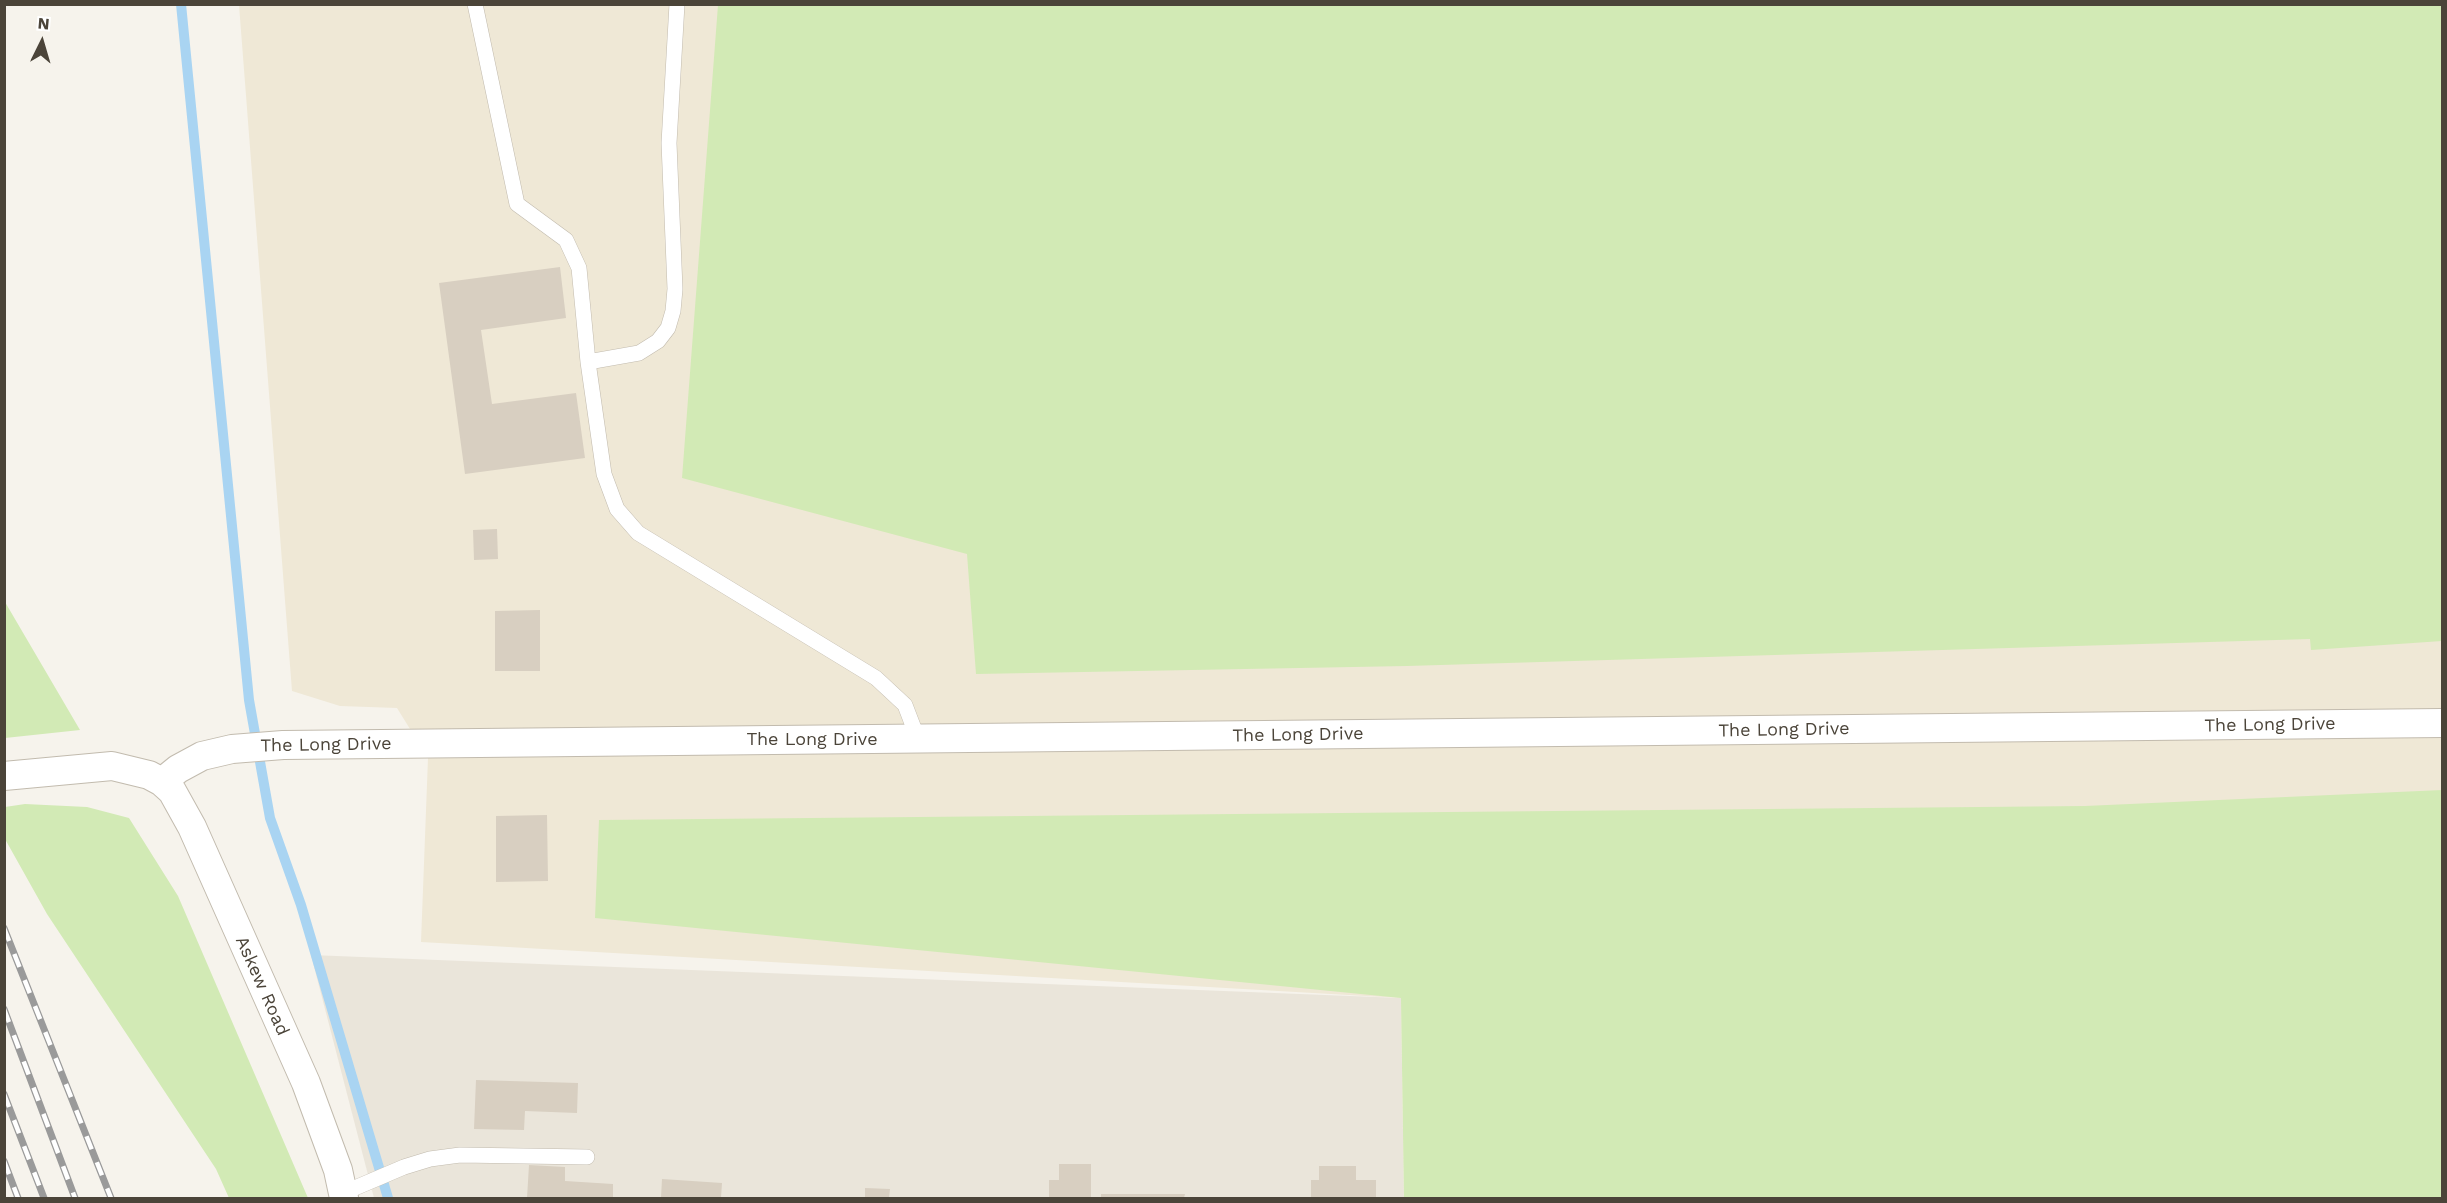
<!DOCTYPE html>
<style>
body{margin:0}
#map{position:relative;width:2447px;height:1203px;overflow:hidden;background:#f6f3ec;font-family:"Work Sans",sans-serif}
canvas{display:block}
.frame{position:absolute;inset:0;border:6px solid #4b4439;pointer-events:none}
.north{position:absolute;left:12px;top:12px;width:60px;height:60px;-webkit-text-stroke:4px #fff;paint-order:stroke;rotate:5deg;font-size:16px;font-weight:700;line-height:24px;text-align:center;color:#4b4439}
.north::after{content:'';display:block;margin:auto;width:21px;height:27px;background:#4b4439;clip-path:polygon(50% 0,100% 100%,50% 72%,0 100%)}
</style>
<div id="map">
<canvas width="2447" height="1203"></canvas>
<div class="frame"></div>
<div class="north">N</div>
</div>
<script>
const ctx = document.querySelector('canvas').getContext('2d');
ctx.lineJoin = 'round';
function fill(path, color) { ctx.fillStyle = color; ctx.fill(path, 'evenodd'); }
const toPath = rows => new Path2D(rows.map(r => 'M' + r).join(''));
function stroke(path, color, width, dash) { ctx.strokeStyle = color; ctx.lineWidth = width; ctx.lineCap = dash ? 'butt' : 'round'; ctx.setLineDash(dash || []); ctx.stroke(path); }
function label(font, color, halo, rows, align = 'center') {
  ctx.font = font + ' "Work Sans",sans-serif'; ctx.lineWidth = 6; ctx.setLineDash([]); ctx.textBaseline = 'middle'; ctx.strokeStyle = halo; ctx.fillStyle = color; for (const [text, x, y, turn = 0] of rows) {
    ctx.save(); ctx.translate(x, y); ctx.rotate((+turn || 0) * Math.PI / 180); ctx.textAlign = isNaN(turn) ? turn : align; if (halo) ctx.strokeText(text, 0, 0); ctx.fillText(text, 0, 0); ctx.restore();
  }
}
fill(toPath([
 [311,955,1401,998,1404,1198,374,1198]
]), '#eae5da');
fill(toPath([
 [239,5,2442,5,2442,1198,1404,1198,1401,998,421,942,428,758,397,708,340,706,292,691]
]), '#efe8d6');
fill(toPath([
 [718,5,2442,5,2442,641,2311,650,2310,639,1407,666,976,674,967,554,682,478],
 [4,602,5,602,80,730,5,738],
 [2442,790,2442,1198,1404,1198,1401,998,595,918,599,820,2085,806],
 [25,804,87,807,129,818,178,896,308,1198,229,1198,216,1169,47,914,5,839,5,807]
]), '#d2eab5');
stroke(toPath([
 [181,4,249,700,270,818,301,905,388,1198]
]), '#a9d4f2', 10);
fill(toPath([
 [560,267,566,318,481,330,492,404,576,393,585,458,465,474,439,283],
 [497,529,498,559,474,560,473,530],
 [540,610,540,671,495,671,495,611],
 [547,815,548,881,496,882,496,816],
 [476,1080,578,1083,577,1113,525,1111,524,1130,474,1129],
 [1059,1164,1091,1164,1091,1198,1049,1198,1049,1180,1059,1180],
 [529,1165,565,1167,565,1181,613,1184,613,1198,527,1198],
 [1319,1166,1356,1166,1356,1180,1376,1180,1376,1198,1311,1198,1311,1180,1319,1180],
 [662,1179,722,1183,721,1198,661,1198],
 [865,1188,890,1189,889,1198,865,1198],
 [1101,1194,1185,1194,1184,1198,1101,1198]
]), '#d8cfc1');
const service = toPath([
 [475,4,517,204,566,240,579,268,588,362,604,474,617,509,638,533,876,678,905,705,918,739],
 [588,362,639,353,658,341,668,328,673,311,675,289,669,143,677,4],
 [343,1193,404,1167,430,1159,460,1155,587,1157]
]);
const minor = toPath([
 [4,776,112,766,149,775,162,782,172,791,192,827,306,1083,338,1170,344,1198],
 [162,782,178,769,202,756,232,749,283,745,2442,723]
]);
stroke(service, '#c2bbae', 16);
stroke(minor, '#c2bbae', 30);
stroke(service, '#fff', 15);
stroke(minor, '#fff', 28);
const rail = toPath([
 [4,928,111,1198],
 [4,1009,75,1198],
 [4,1094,44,1198],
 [4,1161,18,1198]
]);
stroke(rail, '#9a9a9a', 7);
stroke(rail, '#fff', 4.5, [14]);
label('18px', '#4b4439', '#fff', [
 ["The Long Drive",2270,725,-1],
 ["The Long Drive",1784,730,-1],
 ["The Long Drive",1298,735,-1],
 ["The Long Drive",812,740],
 ["The Long Drive",326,745,-1],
 ["Askew Road",262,986,66]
]);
</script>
